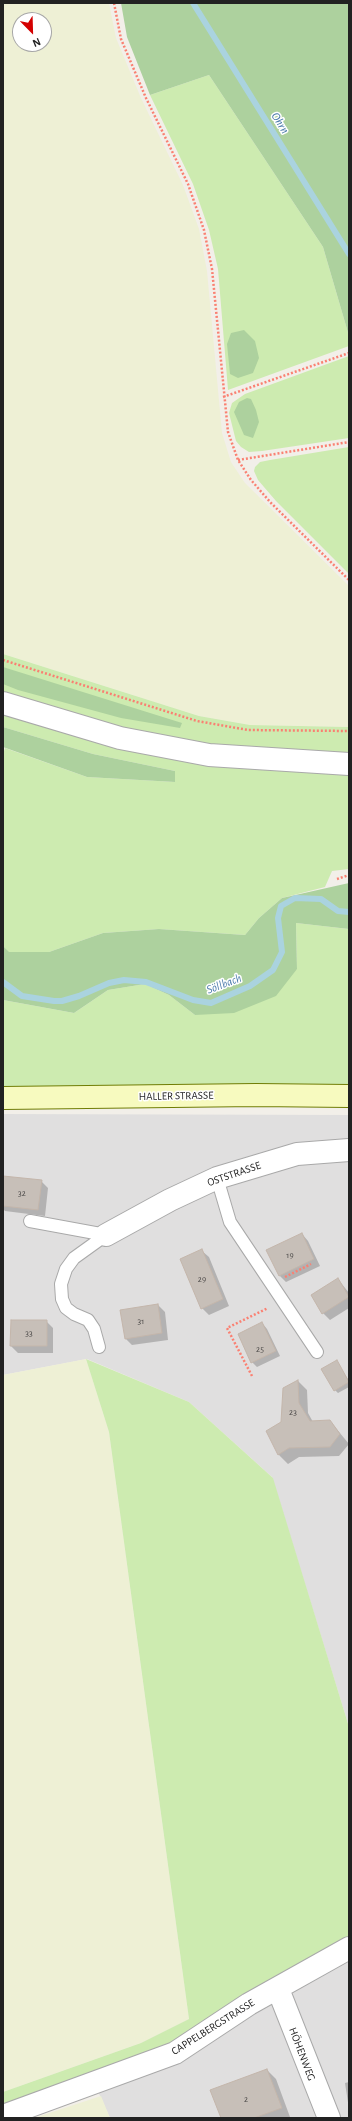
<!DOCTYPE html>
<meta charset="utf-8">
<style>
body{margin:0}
#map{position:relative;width:352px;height:2121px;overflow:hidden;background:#f2efe9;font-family:"Alegreya Sans",sans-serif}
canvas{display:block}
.frame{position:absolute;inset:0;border:4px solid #222;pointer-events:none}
.north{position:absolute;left:12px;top:12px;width:40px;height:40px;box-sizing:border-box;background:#fff;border:1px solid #a7a7a7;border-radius:50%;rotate:157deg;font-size:11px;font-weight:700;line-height:16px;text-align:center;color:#222}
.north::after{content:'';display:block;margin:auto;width:14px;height:18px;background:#d40000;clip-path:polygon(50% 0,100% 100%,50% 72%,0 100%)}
</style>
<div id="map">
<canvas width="352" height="2121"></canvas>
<div class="frame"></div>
<div class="north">N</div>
</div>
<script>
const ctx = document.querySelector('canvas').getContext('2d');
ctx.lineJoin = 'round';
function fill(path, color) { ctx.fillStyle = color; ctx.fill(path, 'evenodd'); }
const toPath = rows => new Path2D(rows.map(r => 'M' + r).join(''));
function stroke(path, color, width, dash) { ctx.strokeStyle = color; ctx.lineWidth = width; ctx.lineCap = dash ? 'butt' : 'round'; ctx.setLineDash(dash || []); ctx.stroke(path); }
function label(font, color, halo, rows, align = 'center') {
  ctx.font = font + ' "Alegreya Sans",sans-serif'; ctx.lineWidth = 3; ctx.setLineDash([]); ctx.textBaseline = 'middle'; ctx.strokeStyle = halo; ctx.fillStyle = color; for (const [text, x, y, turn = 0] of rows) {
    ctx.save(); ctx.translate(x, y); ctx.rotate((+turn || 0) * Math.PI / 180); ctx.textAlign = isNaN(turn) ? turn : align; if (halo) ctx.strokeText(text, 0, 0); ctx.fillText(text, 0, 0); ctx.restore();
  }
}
fill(toPath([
 [3,1114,349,1115,349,1727,272,1477,189,1402,87,1359,3,1375],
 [349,1940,349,2118,110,2118,91,2076]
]), '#e0dfdf');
fill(toPath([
 [3,3,109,3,116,38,141,98,183,185,199,229,207,271,222,433,231,462,245,483,349,586,349,727,250,725,199,716,3,654],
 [20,20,44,20,44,44,20,44],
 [86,1359,109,1432,189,2019,141,2043,3,2092,3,1375],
 [101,2096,110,2118,34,2118]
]), '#eef0d5');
fill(toPath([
 [209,75,323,247,349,336,349,346,228,390,218,269,209,230,193,184,150,95],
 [349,356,349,438,262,451,249,452,241,447,236,441,229,413,232,403,245,394],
 [349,447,349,574,276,501,258,480,254,471,255,467,260,462,270,460],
 [3,654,199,716,250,725,349,727,349,755,207,744,121,728,3,693],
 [3,713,349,774,349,869,332,871,325,887,282,898,259,918,245,935,159,929,103,933,49,952,8,952,3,946,3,754,5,748,87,777,175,782,175,771,93,754,3,727],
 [296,923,349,929,349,1086,3,1088,3,1000,74,1013,108,990,145,984,169,995,195,1015,297,969],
 [86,1359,189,1402,273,1478,349,1727,349,1940,171,2047,3,2109,3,2092,141,2043,189,2019,109,1432]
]), '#cdebb0');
fill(toPath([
 [121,3,349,3,349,336,323,247,209,75,150,95,127,37],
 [244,330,255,341,259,358,253,373,238,378,230,374,227,344,231,333],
 [247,398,251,399,256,410,259,422,253,438,244,435,234,412,239,402],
 [3,667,182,723,180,728,121,718,18,690,3,684],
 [3,727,93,754,175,771,175,782,87,777,3,747],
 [349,883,349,929,296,923,297,969,276,996,234,1013,195,1015,169,995,145,984,108,990,74,1013,3,1000,3,946,9,952,49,952,103,933,159,929,245,935,259,918,282,898]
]), '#add19e');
fill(toPath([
 [3,1177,41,1181,48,1188,45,1216,5,1211,3,1209],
 [302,1234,308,1241,320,1266,286,1282,279,1275],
 [202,1251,209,1257,229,1306,209,1315,202,1308],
 [338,1279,349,1293,349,1308,330,1320,323,1313,312,1295],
 [158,1305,165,1312,168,1340,132,1345,126,1339],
 [46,1321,53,1328,53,1353,18,1353,11,1346],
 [262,1323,267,1329,280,1356,257,1367,252,1362],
 [337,1362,349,1381,349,1387,338,1393,335,1390],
 [298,1381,307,1390,308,1413,313,1422,330,1421,349,1444,339,1456,299,1457,288,1464,279,1455,267,1432,282,1422],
 [267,2070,276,2079,290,2117,222,2118],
 [349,2082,349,2109,345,2083]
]), '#0003');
stroke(toPath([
 [193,3,349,254],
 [3,982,22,996,54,1001,62,1001,79,996,109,983,124,980,146,982,193,1000,211,1003,250,986,273,970,282,952,278,918,281,906,295,898,321,899,338,911,349,912]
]), '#aad3df', 6);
const building = toPath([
 [3,1176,42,1180,38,1210,3,1206,3,1176],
 [302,1233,314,1259,279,1276,266,1250,302,1233],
 [202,1249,223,1299,201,1309,180,1259,202,1249],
 [338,1278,349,1297,322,1314,311,1295,338,1278],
 [158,1304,162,1333,125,1339,120,1310,158,1304],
 [11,1320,47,1320,47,1346,10,1346,11,1320],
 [262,1322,276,1351,251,1363,238,1334,262,1322],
 [337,1360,349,1382,334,1391,321,1369,337,1360],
 [298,1380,299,1403,310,1421,330,1420,340,1434,330,1447,289,1448,278,1455,266,1431,281,1422,283,1388,298,1380],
 [267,2069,282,2108,254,2118,221,2118,210,2090,267,2069]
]);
fill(building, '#c7bfb8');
stroke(building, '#c4b6ab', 1);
const service = toPath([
 [217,1178,230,1222,317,1352],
 [30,1221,106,1235,74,1258,66,1269,61,1284,62,1299,66,1308,74,1314,88,1320,94,1329,99,1347]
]);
const minor = toPath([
 [106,1235,170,1200,217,1178,297,1154,349,1150],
 [278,1989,329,2118],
 [3,2116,175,2053,249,2004,349,1948]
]);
const tertiary = toPath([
 [3,703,120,738,209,755,349,764]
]);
const secondary = toPath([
 [3,1098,256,1095,349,1096]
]);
stroke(service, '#a9a9a9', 14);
stroke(minor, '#a9a9a9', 24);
stroke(tertiary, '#a9a9a9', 24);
stroke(secondary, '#707d05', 24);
stroke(toPath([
 [114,3,121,39,146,98,188,184,204,230,212,269,228,432,238,460,251,480,271,503,349,580],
 [223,397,349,353],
 [238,460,349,442],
 [3,660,197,721,248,730,349,731],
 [337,879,349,875],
 [285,1277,311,1264],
 [252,1376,227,1328,268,1308]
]), '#fa8072', 2.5, [2, 2]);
stroke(service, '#fff', 12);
stroke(minor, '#fff', 22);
stroke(tertiary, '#fff', 22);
stroke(secondary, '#f7fabf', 22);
label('9px', '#4b4948', null, [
 ["32",22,1193],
 ["19",290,1255],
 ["29",202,1279],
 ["31",141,1321],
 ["33",29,1333],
 ["25",260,1349],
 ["23",293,1412],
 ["2",246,2099]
]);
label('11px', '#222', '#fff', [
 ["HALLER STRASSE",176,1096,-1],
 ["OSTSTRASSE",234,1174,-19],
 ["CAPPELBERGSTRASSE",213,2027,-32],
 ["HÖHENWEG",302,2054,69]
]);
label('italic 12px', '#4a7aab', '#fff', [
 ["Ohrn",280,123,58],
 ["Söllbach",224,984,-21]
]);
</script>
